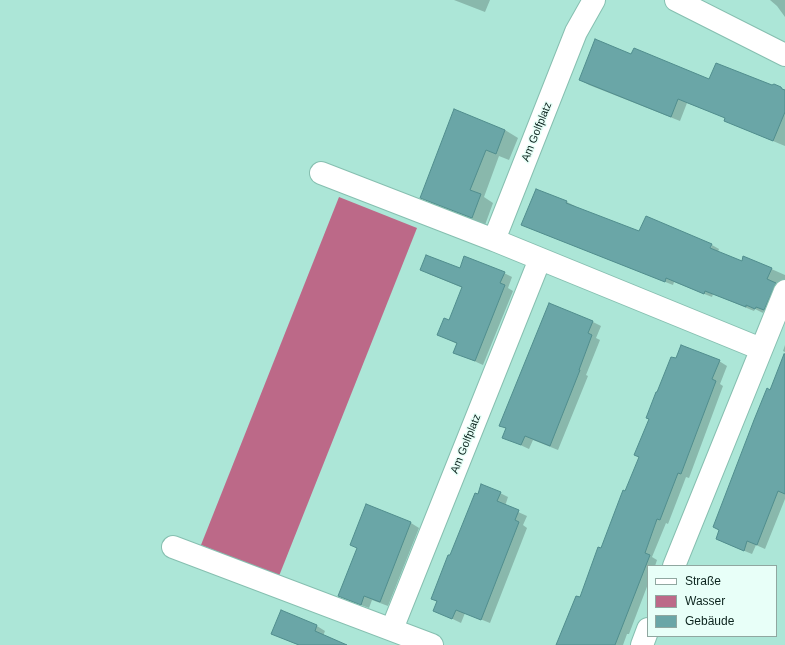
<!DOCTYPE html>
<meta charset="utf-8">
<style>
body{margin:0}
#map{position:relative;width:785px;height:645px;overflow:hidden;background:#ace6d7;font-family:Helvetica,sans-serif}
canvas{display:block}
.legend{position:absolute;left:647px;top:565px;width:130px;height:72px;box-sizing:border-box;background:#e8fff8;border:1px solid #90a7a0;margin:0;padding:5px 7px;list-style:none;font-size:12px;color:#0b231d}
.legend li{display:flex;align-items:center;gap:8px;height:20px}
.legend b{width:20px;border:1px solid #90a7a0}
</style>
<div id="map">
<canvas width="785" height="645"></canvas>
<ul class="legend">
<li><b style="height:5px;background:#fff"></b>Straße</li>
<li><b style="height:11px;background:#bc6988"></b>Wasser</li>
<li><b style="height:11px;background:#6aa6a7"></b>Gebäude</li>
</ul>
</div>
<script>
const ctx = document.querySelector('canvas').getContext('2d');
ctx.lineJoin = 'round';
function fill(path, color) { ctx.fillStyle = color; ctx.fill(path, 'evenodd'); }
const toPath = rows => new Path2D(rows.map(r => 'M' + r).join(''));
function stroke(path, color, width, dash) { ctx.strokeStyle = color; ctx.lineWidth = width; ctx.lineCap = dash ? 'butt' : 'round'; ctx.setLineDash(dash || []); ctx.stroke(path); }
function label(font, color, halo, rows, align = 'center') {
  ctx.font = font + ' Helvetica,sans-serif'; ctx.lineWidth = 3; ctx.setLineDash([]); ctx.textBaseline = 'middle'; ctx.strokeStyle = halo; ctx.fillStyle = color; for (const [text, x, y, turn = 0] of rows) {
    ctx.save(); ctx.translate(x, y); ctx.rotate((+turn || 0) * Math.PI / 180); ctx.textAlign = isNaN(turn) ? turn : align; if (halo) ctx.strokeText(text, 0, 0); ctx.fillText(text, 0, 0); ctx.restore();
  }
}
fill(toPath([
 [339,197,417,228,279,576,201,545]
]), '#bc6988');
fill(toPath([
 [454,0,490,0,485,12],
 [770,0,785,0,785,17,777,6],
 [632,55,710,80,772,86,781,88,785,90,785,146,734,125,725,120,726,118,687,103,680,121,589,85,580,80],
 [454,111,505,130,518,138,509,160,499,156,484,197,493,203,485,225,434,205,421,197],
 [536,190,567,202,575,206,574,207,640,233,709,253,712,245,719,249,718,252,742,262,751,260,785,275,785,286,772,314,764,311,763,313,755,309,754,311,713,294,712,297,674,282,673,285,531,229],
 [421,269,460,269,504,273,512,277,508,288,513,291,483,365,454,352,457,344,439,335,449,321,463,288,429,274],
 [593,322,601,326,596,338,600,340,586,375,588,376,558,450,533,440,529,449,503,437,507,429,500,425],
 [785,345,785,352,783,351],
 [785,353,785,499,765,549,756,545,752,554,725,543,717,539],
 [719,361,727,366,720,384,723,386,689,478,686,477,668,524,666,523,652,557,657,560,655,566,648,566,648,584,629,634,627,634,623,645,557,645,580,598,640,458,635,455],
 [500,493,508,497,505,506,527,516,523,525,527,528,490,623,465,613,461,623,434,610,437,602,432,599,478,495],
 [367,506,411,523,419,528,388,606,372,600,369,608,347,600,340,596,358,549],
 [281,612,317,626,325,631,323,636,346,645,298,645,281,638,273,634]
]), '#0003');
const building = toPath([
 [595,39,631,54,634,48,709,79,716,63,772,85,774,84,781,87,782,89,785,90,785,112,773,141,724,121,725,118,678,99,671,117,579,80,595,39],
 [454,109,505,130,496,154,486,150,470,190,481,194,472,218,420,198,454,109],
 [536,189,567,201,566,203,639,231,646,216,712,244,710,248,742,261,743,256,772,268,767,279,776,283,764,310,756,307,755,309,746,305,746,307,705,291,704,294,666,278,665,282,521,225,536,189],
 [426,255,460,268,464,256,505,272,500,283,505,285,475,361,453,353,457,343,437,335,444,318,449,320,462,287,420,270,426,255],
 [549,303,593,321,588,333,592,335,579,370,580,370,550,446,525,436,521,445,502,438,506,428,499,426,549,303],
 [681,345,720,360,712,379,716,381,681,474,678,473,660,520,657,519,645,553,650,555,615,645,556,645,576,596,580,597,598,547,601,548,623,490,625,491,639,457,634,455,649,419,646,418,656,392,657,392,671,357,676,358,681,345],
 [784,354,785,354,785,494,778,491,757,545,747,541,744,551,716,539,719,530,713,527,754,420,767,388,770,390,784,354],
 [481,484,501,492,497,501,519,510,515,520,519,522,481,620,456,610,452,619,433,611,437,601,431,599,448,555,450,555,475,493,478,494,481,484],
 [366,504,411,522,380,602,364,596,361,605,338,596,357,548,350,545,366,504],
 [281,610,317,625,315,631,347,645,299,645,271,634,281,610]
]);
fill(building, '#6aa6a7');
stroke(building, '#508d8d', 1);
const minor = toPath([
 [594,0,576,32,494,240,761,349],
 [321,173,494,240],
 [173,547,432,645],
 [674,566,785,291],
 [392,629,540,259],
 [642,645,648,629]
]);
const tertiary = toPath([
 [676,0,785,55]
]);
stroke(minor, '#86bfb0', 24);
stroke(tertiary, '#86bfb0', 24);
stroke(minor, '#fff', 22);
stroke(tertiary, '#fff', 22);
label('11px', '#0b231d', '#e8fff8', [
 ["Am Golfplatz",537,132,-68],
 ["Am Golfplatz",466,444,-68]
]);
</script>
